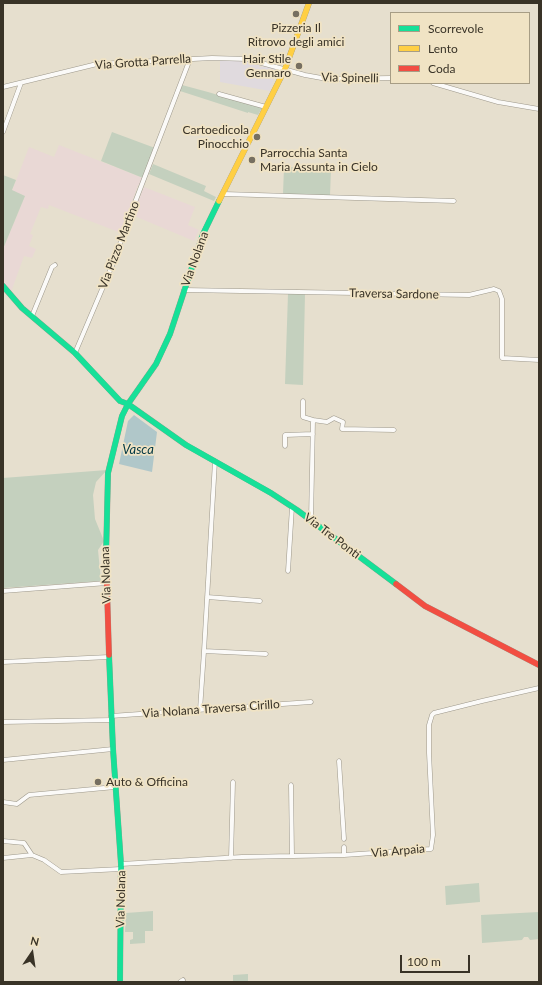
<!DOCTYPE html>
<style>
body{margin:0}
#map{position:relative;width:542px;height:985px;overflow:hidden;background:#e6dfce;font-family:Lato,sans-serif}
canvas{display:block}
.frame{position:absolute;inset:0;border:4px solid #393327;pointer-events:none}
.legend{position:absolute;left:390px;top:12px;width:140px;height:72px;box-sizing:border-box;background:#f0e3c4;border:1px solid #a79d85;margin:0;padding:5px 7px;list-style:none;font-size:12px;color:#393327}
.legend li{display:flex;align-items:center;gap:8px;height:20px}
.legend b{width:20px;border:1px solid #a79d85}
.north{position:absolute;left:12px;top:933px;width:40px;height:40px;-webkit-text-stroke:3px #f0e3c4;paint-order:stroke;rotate:13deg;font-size:11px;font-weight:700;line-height:16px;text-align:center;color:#393327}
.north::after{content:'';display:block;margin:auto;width:14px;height:18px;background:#393327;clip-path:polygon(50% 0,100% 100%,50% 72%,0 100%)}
.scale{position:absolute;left:400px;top:955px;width:70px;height:18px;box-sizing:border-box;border:2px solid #393327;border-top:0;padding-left:5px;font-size:12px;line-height:14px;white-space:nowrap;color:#393327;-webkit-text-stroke:3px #f0e3c4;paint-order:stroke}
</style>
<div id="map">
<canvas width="542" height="985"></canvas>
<div class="frame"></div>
<ul class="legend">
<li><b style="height:5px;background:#16e098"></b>Scorrevole</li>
<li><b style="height:5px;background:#ffcf43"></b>Lento</li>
<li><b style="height:5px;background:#f24e42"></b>Coda</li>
</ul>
<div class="north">N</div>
<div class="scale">100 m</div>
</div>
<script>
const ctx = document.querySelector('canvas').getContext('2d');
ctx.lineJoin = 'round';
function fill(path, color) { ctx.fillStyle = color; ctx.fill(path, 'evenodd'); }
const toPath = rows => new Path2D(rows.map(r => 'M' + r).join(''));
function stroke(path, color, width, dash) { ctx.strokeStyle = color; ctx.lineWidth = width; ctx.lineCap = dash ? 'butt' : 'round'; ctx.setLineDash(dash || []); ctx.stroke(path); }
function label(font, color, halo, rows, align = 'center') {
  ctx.font = font + ' Lato,sans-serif'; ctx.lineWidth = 3.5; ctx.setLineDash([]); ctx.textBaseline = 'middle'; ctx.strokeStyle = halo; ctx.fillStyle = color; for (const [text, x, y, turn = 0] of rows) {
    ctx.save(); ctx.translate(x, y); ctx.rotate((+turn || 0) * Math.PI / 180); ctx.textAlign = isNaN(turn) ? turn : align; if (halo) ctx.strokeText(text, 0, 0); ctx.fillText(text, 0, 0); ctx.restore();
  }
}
fill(toPath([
 [220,59,246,60,260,63,259,67,269,66,277,69,270,91,220,82]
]), '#e0dade');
fill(toPath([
 [59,145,143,178,140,185,138,185,121,233,49,205,48,209,41,207,30,234,33,235,29,246,36,249,32,258,24,256,11,292,3,282,3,249,25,196,12,191,29,147,54,157],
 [144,187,195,207,188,225,199,230,194,241,132,215]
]), '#e9d8d5');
fill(toPath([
 [182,85,208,92,262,108,258,115,248,112,248,113,180,91],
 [112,132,155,148,143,178,101,161],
 [153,164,206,186,204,191,216,197,214,201,149,174],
 [284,167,331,168,330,196,283,194],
 [3,175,16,180,12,190,25,196,3,249],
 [288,294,305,294,303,385,285,384],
 [107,470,96,482,93,495,95,519,104,541,98,550,101,581,3,588,3,478],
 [479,883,480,902,446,905,445,886],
 [153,911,153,931,145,931,145,943,130,944,130,940,133,939,133,932,125,932,126,913],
 [539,912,539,939,530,940,528,937,524,937,522,940,482,943,481,915],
 [248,974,248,982,233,982,233,975]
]), '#c4d0be');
fill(toPath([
 [134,415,157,432,152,472,119,464,128,421]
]), '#b0c7c9');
const street = toPath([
 [433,83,498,102,539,109],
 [3,87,97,64,212,58,247,59,305,75,327,79,391,78],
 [219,94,266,107],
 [3,132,21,83],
 [224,194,454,201],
 [184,290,469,295,494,289,499,291,502,299,502,358,539,360],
 [32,316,52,267,55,265],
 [75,353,117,254,124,231,190,59],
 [303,401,303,417,313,420,311,520],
 [313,420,327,422,334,418,343,422,342,429,394,430],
 [285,446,285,435,313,434],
 [288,571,292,507],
 [3,591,107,583],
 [207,597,260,601],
 [204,651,215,461],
 [3,662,109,657],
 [200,710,204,651,266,654],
 [111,716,311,702],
 [3,722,111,720],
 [3,760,113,749],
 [339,761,344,839],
 [291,785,292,856],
 [3,802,17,804,29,795,115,787],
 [3,841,24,843,32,855,44,860,61,872,121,869],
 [344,847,344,855],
 [3,858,32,855],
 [231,858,233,782],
 [121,864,242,857,344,855,431,849,433,835,429,753,429,725,432,715,434,713,482,701,539,688],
 [180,982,183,980]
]);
const fast = toPath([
 [3,286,22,308,75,353,120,401,128,404,186,445,271,493,297,510,396,584],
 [106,557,108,473,122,416,128,404,156,364,170,334,203,234,219,201],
 [109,655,113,749,121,864,120,982]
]);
const slow = toPath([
 [219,201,285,69,309,3]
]);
const jam = toPath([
 [106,557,109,655],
 [396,584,425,606,539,665]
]);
stroke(street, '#9d988b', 5);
stroke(fast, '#9d988b', 6);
stroke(slow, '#9d988b', 6);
stroke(jam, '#9d988b', 6);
stroke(street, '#fbfaf8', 4);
stroke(fast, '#16e098', 5.5);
stroke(slow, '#ffcf43', 5.5);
stroke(jam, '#f24e42', 5.5);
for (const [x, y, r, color] of [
 [296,14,4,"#766f61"],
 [299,66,4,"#766f61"],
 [257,137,4,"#766f61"],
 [252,160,4,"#766f61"],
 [98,782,4,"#766f61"]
]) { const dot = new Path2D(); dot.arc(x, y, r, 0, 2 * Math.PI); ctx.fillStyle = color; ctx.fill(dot); stroke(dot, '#f0e3c4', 1.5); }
label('12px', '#393327', '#f0e3c4', [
 ["Pizzeria Il",296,28,"center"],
 ["Ritrovo degli amici",296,42,"center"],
 ["Hair Stile",291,59],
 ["Gennaro",291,73],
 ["Cartoedicola",249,130],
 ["Pinocchio",249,144],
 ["Parrocchia Santa",260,153,"left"],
 ["Maria Assunta in Cielo",260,167,"left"],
 ["Auto & Officina",106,782,"left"]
], 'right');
label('12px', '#393327', '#f0e3c4', [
 ["Via Grotta Parrella",143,62,-4],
 ["Via Spinelli",350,78,1],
 ["Via Pizzo Martino",119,245,-69],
 ["Via Nolana",195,259,-70],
 ["Traversa Sardone",394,294,1],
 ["Via Tre Ponti",332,536,37],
 ["Via Nolana",106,575,-92],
 ["Via Nolana Traversa Cirillo",211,709,-4],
 ["Via Arpaia",398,851,-5],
 ["Via Nolana",121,899,-89]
]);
label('italic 13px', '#003743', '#f0e3c4', [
 ["Vasca",138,450]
]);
</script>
